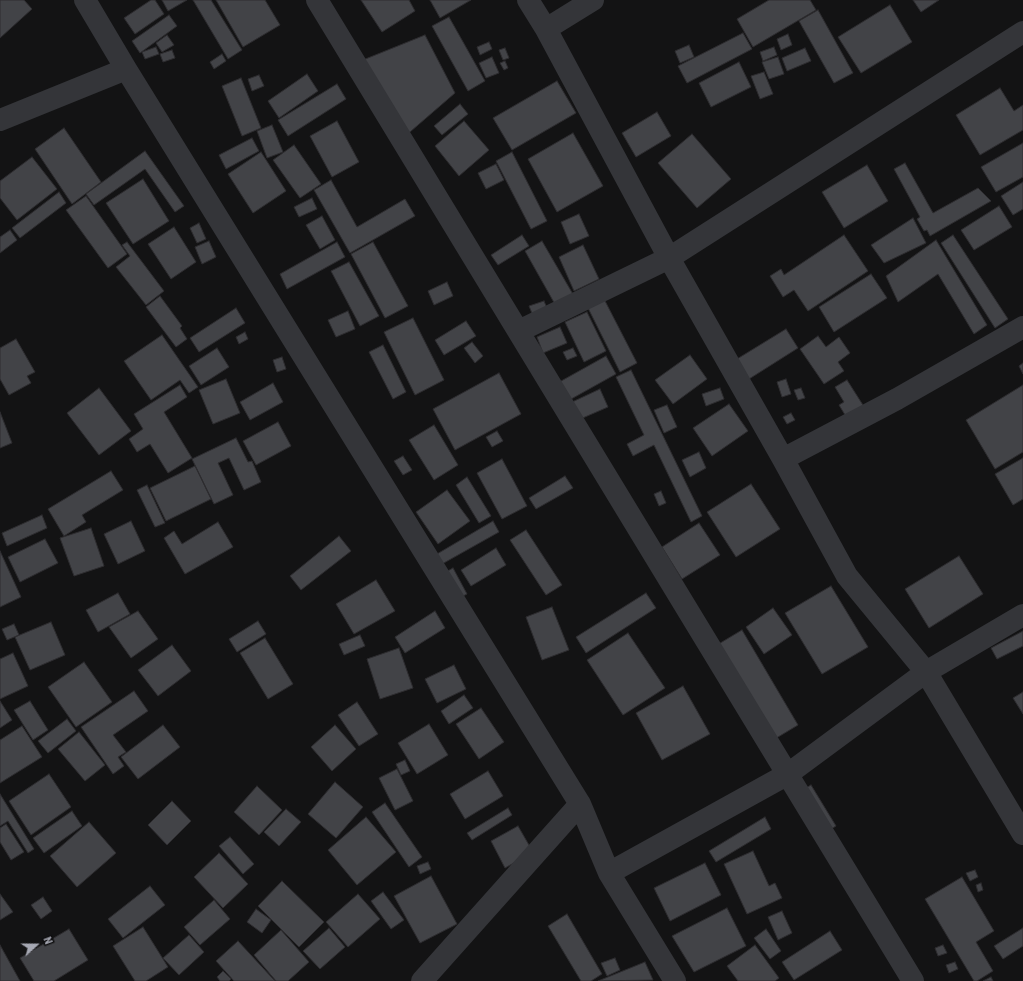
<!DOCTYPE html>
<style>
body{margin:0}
#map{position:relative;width:1023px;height:981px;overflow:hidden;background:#131314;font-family:"Roboto Condensed",sans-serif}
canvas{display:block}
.north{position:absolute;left:16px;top:925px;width:40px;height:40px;-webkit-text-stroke:3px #0e0e0f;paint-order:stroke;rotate:69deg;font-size:11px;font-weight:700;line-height:16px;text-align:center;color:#a6a8b3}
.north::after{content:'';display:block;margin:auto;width:14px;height:18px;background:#a6a8b3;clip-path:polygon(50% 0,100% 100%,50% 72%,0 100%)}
</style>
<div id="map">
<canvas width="1023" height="981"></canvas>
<div class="north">N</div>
</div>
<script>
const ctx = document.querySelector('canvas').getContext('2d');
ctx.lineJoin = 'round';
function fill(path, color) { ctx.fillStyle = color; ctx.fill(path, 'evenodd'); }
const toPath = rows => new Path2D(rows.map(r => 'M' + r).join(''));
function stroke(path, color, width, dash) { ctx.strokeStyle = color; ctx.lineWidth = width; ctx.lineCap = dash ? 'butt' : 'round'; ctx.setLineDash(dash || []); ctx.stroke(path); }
const building = toPath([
 [0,0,24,0,32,9,0,38,0,0],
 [151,0,155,0,164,14,135,34,124,18,151,0],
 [162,0,187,0,168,11,162,0],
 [193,0,211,0,242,50,228,59,193,0],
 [216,0,265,0,280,25,243,47,216,0],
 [361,0,409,0,415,11,382,32,361,0],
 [430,0,471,0,440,18,430,0],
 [769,0,810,0,816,10,753,47,737,19,769,0],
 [913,0,939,0,921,12,913,0],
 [890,5,912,42,861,73,838,37,890,5],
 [818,10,853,73,834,83,799,21,818,10],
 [169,15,177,26,140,53,132,41,169,15],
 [449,17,485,81,468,91,432,26,449,17],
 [743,33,752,49,687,83,678,66,743,33],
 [788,34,792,45,781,50,777,39,788,34],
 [167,35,174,45,162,52,156,43,167,35],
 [425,35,455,93,403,138,358,62,425,35],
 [489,42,492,49,480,55,477,47,489,42],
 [689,45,694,57,680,63,675,51,689,45],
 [156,47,159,54,145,59,142,52,156,47],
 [774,47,777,55,763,61,760,52,774,47],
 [505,48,509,58,503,60,499,50,505,48],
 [805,48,811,61,787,71,782,58,805,48],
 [172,50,175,58,163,62,160,54,172,50],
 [222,54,226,61,214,69,210,62,222,54],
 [492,57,499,73,486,78,479,63,492,57],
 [778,57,784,74,769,79,762,62,778,57],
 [505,61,508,68,504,70,500,63,505,61],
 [739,62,751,87,711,107,699,83,739,62],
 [764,72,773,94,760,99,751,76,764,72],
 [307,74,318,91,279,118,268,101,307,74],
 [259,75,264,86,252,91,248,79,259,75],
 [241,78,261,128,242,136,222,86,241,78],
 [557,81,576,113,512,150,493,118,557,81],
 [337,84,346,99,288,136,278,120,337,84],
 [1000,88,1014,111,1023,105,1023,130,980,155,956,115,1000,88],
 [460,104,468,114,442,135,434,126,460,104],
 [657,112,671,136,636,157,622,133,657,112],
 [337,121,359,162,332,177,310,136,337,121],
 [464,121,489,150,459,176,435,146,464,121],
 [272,125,283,152,267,158,257,131,272,125],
 [64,128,101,182,72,204,35,149,64,128],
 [573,133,603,186,557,212,528,159,573,133],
 [692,134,731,179,697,208,658,163,692,134],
 [252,138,259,151,226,169,219,155,252,138],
 [1023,143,1023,177,996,192,981,167,1023,143],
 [294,145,321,184,300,198,273,160,294,145],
 [145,151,184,206,175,212,145,169,94,205,86,194,145,151],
 [261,152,286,191,253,213,228,174,261,152],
 [512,152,547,221,531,229,496,161,512,152],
 [32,157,57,189,17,220,0,198,0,181,32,157],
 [905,163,933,213,978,188,991,201,930,236,927,230,924,231,917,219,920,217,894,169,905,163],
 [496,164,504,180,486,189,478,173,496,164],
 [867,165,888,201,844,228,822,192,867,165],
 [143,179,169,221,133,244,106,203,143,179],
 [331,180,357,227,405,199,415,216,350,253,314,190,331,180],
 [1023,182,1023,209,1013,215,1001,196,1023,182],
 [59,192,66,203,20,238,12,228,59,192],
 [86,196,127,254,108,268,66,210,86,196],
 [312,198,317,209,299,217,294,207,312,198],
 [999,206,1012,227,974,250,961,230,999,206],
 [579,214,589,236,570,244,561,222,579,214],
 [322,216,335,240,320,249,306,225,322,216],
 [913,218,926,243,884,263,871,245,913,218],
 [199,223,206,239,197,243,190,228,199,223],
 [174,227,196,262,171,279,148,244,174,227],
 [10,230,17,240,0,253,0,237,10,230],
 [522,235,529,246,498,265,491,255,522,235],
 [844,235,868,271,808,311,794,290,783,297,770,276,781,269,784,275,844,235],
 [953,235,1008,319,995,328,941,243,953,235],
 [936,240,987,325,974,334,938,274,898,302,886,276,936,240],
 [209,241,216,257,202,264,195,247,209,241],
 [542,241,574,296,556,306,525,251,542,241],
 [127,242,164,291,146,305,116,267,130,256,122,245,127,242],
 [337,242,345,257,287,289,280,274,337,242],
 [373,242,408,306,385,318,351,254,373,242],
 [583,245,599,279,574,291,559,257,583,245],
 [349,262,379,316,360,326,331,271,349,262],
 [871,274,887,298,834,332,819,307,871,274],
 [447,282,453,296,434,305,428,291,447,282],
 [160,296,182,326,180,328,187,339,176,347,146,307,160,296],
 [603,297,637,363,620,372,587,306,603,297],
 [544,301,549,313,534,318,529,306,544,301],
 [236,308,245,323,199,352,190,338,236,308],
 [348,311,355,329,336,337,328,320,348,311],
 [587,312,606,351,584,362,565,322,587,312],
 [413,318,444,380,415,395,384,332,413,318],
 [466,321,476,336,444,355,435,340,466,321],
 [560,327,567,343,543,353,537,337,560,327],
 [786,329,798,348,749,379,737,359,786,329],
 [245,332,248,339,239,344,236,337,245,332],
 [162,335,198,387,189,393,180,380,151,400,124,361,162,335],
 [818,336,826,347,839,337,850,353,838,362,844,371,824,384,800,349,818,336],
 [16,339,35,372,27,376,31,383,9,395,0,379,0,348,16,339],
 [472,342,483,356,475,363,464,348,472,342],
 [383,345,406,392,393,399,369,352,383,345],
 [217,348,229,367,201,385,189,366,217,348],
 [573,348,577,356,567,360,563,352,573,348],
 [690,355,707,379,673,404,655,380,690,355],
 [606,356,616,374,564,403,554,385,606,356],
 [282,357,286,369,277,372,273,360,282,357],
 [1023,363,1023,374,1019,366,1023,363],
 [631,370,702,516,691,522,654,445,633,456,627,444,644,435,616,377,631,370],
 [499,373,521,414,455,450,433,409,499,373],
 [226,379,240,413,213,424,199,390,226,379],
 [786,379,791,394,782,397,777,382,786,379],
 [847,380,868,413,850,423,839,405,844,402,835,387,847,380],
 [273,383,283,402,250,420,240,402,273,383],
 [180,385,187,397,164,412,192,458,168,473,150,444,137,452,129,439,143,429,134,414,180,385],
 [1023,385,1023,452,995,469,966,420,1023,385],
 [99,388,131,431,99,455,67,413,99,388],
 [720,388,724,399,706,406,702,394,720,388],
 [801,388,805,398,798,400,794,390,801,388],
 [600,389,608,407,578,420,570,403,600,389],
 [729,404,748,431,712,456,693,428,729,404],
 [667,405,677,427,664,433,654,410,667,405],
 [0,412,12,443,0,448,0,412],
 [791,413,795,420,787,424,783,417,791,413],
 [278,422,291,446,256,465,243,441,278,422],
 [434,425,458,465,434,480,409,440,434,425],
 [497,431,503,441,492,447,486,437,497,431],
 [236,438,248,462,252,461,261,482,244,490,229,458,218,463,233,495,214,504,192,459,236,438],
 [699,452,706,468,690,477,682,460,699,452],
 [403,456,412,470,403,475,394,461,403,456],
 [1023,458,1023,499,1013,505,995,474,1023,458],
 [502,459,527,506,502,519,477,473,502,459],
 [195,466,211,499,166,521,150,488,195,466],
 [111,471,123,490,82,515,86,522,64,536,48,509,111,471],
 [565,476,573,488,536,509,529,498,565,476],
 [467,477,491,516,479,523,456,485,467,477],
 [751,484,780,529,736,557,707,512,751,484],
 [147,485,165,523,155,527,137,490,147,485],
 [447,490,470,521,438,544,416,512,447,490],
 [661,491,666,503,659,506,654,494,661,491],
 [42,515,47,528,7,546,2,533,42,515],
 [131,521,145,551,118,564,104,534,131,521],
 [493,521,499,532,442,564,437,554,493,521],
 [218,522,233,547,185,574,164,538,174,531,182,544,218,522],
 [699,523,720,555,682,579,662,547,699,523],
 [91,528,104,566,74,576,60,538,91,528],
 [526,530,562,585,546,595,510,540,526,530],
 [339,536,351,551,301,590,290,576,339,536],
 [45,539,58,563,20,582,8,557,45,539],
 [496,548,506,565,471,586,461,570,496,548],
 [0,551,21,597,0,607,0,551],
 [959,556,983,594,929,628,905,589,959,556],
 [453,568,467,594,461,597,446,572,453,568],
 [376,580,395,611,354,634,336,604,376,580],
 [831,586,868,647,822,674,785,613,831,586],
 [118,593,130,614,98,632,86,610,118,593],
 [646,593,656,608,586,653,576,637,646,593],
 [552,607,569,650,542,660,526,617,552,607],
 [773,608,792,635,764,654,746,627,773,608],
 [138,611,158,639,131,658,109,627,138,611],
 [435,611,445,628,405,653,395,637,435,611],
 [258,621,266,634,237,652,229,639,258,621],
 [51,622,65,655,30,670,15,637,51,622],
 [14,624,19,635,7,640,2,629,14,624],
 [742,630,798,725,773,740,717,645,742,630],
 [1023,631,1023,646,997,659,991,648,1023,631],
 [628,633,665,688,623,715,587,660,628,633],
 [360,635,365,646,344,655,339,644,360,635],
 [265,638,293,684,268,699,240,653,265,638],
 [172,645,191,671,158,696,138,670,172,645],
 [399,648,413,688,380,699,367,659,399,648],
 [13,653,28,686,0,699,0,659,13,653],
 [84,662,112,702,76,727,48,687,84,662],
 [454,665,466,689,437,703,425,679,454,665],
 [683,686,710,734,662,760,636,713,683,686],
 [134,691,148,711,113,735,126,752,118,757,124,766,113,774,81,727,134,691],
 [1023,692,1023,714,1013,698,1023,692],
 [464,695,473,708,449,724,441,711,464,695],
 [0,701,12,720,0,728,0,701],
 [30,701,48,730,33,740,14,710,30,701],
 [357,702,378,734,359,746,338,715,357,702],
 [481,708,504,742,479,759,456,724,481,708],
 [67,719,76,731,48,753,38,741,67,719],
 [429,724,448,755,417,774,398,743,429,724],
 [163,725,180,747,138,779,121,757,163,725],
 [335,725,356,749,332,771,311,747,335,725],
 [22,726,42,757,0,783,0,740,22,726],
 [79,732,105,765,85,781,58,749,79,732],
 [405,760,410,771,401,775,396,764,405,760],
 [397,769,413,801,395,810,379,778,397,769],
 [488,771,503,796,465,819,450,794,488,771],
 [49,774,71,807,31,835,9,801,49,774],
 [335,782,363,807,336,838,308,814,335,782],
 [811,785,836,826,821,835,796,794,811,785],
 [257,786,282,810,259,835,234,812,257,786],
 [0,794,34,849,28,853,8,821,0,826,0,794],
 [172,801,191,821,167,845,148,825,172,801],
 [385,803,422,857,409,867,372,812,385,803],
 [508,808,512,815,472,840,467,833,508,808],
 [286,809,301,822,279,846,264,832,286,809],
 [72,811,82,826,44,853,33,838,72,811],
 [366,817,396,852,357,885,328,850,366,817],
 [765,817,771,829,716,862,709,851,765,817],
 [89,822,116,853,77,887,50,856,89,822],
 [6,824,24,852,11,860,0,842,0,828,6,824],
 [518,826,533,852,505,868,491,841,518,826],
 [230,837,254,864,243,874,219,846,230,837],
 [753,851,769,886,775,883,782,898,747,914,724,864,753,851],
 [219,853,248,884,223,908,194,877,219,853],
 [428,862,431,869,420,874,417,866,428,862],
 [705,863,721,895,670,921,654,888,705,863],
 [975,870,978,877,970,881,966,873,975,870],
 [431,876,457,924,420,943,394,896,431,876],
 [962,877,994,931,976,942,993,971,977,981,974,981,925,899,962,877],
 [282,881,324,922,299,947,258,906,282,881],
 [981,883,983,890,978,892,976,885,981,883],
 [150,886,165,905,123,938,108,919,150,886],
 [383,892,404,920,391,929,371,901,383,892],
 [0,894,13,912,0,920,0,894],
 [358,894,380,919,348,947,326,922,358,894],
 [43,897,52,911,41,919,31,905,43,897],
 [214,900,230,919,200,945,184,927,214,900],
 [727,908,746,946,694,972,672,936,727,908],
 [256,909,271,920,262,933,247,922,256,909],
 [782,911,792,933,778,940,768,917,782,911],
 [567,914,602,974,591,981,581,981,548,926,567,914],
 [143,927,168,967,146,981,135,981,113,946,143,927],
 [329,928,345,947,320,969,303,951,329,928],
 [1023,928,1023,946,1003,959,994,946,1023,928],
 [69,929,88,960,54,981,34,981,20,958,69,929],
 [766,929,781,951,770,959,754,938,766,929],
 [281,930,309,962,288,981,276,981,254,955,281,930],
 [830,931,842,950,794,980,782,962,830,931],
 [189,935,204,952,179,975,163,958,189,935],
 [238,941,275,981,234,981,216,961,238,941],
 [0,945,20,981,0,981,0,945],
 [755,945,779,978,775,981,738,981,727,966,755,945],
 [943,945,947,953,938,956,935,948,943,945],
 [615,958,620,970,607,976,601,963,615,958],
 [645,962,653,980,598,981,645,962],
 [955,962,958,969,949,973,946,965,955,962],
 [223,971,231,979,229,981,220,981,217,977,223,971],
 [991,977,993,981,983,981,991,977]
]);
fill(building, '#424347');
stroke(building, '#2e2d30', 1);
stroke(toPath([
 [85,0,126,69,580,804,609,873,675,981],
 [317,0,913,981],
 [528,0,546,29,669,258,783,459,847,576,926,672,1023,834],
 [546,29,593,0],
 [0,120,126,69],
 [519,331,669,258,1023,32],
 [783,459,897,399,1023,327],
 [609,873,788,774,926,672,1023,615],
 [422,981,580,804]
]), '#343539', 22);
</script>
